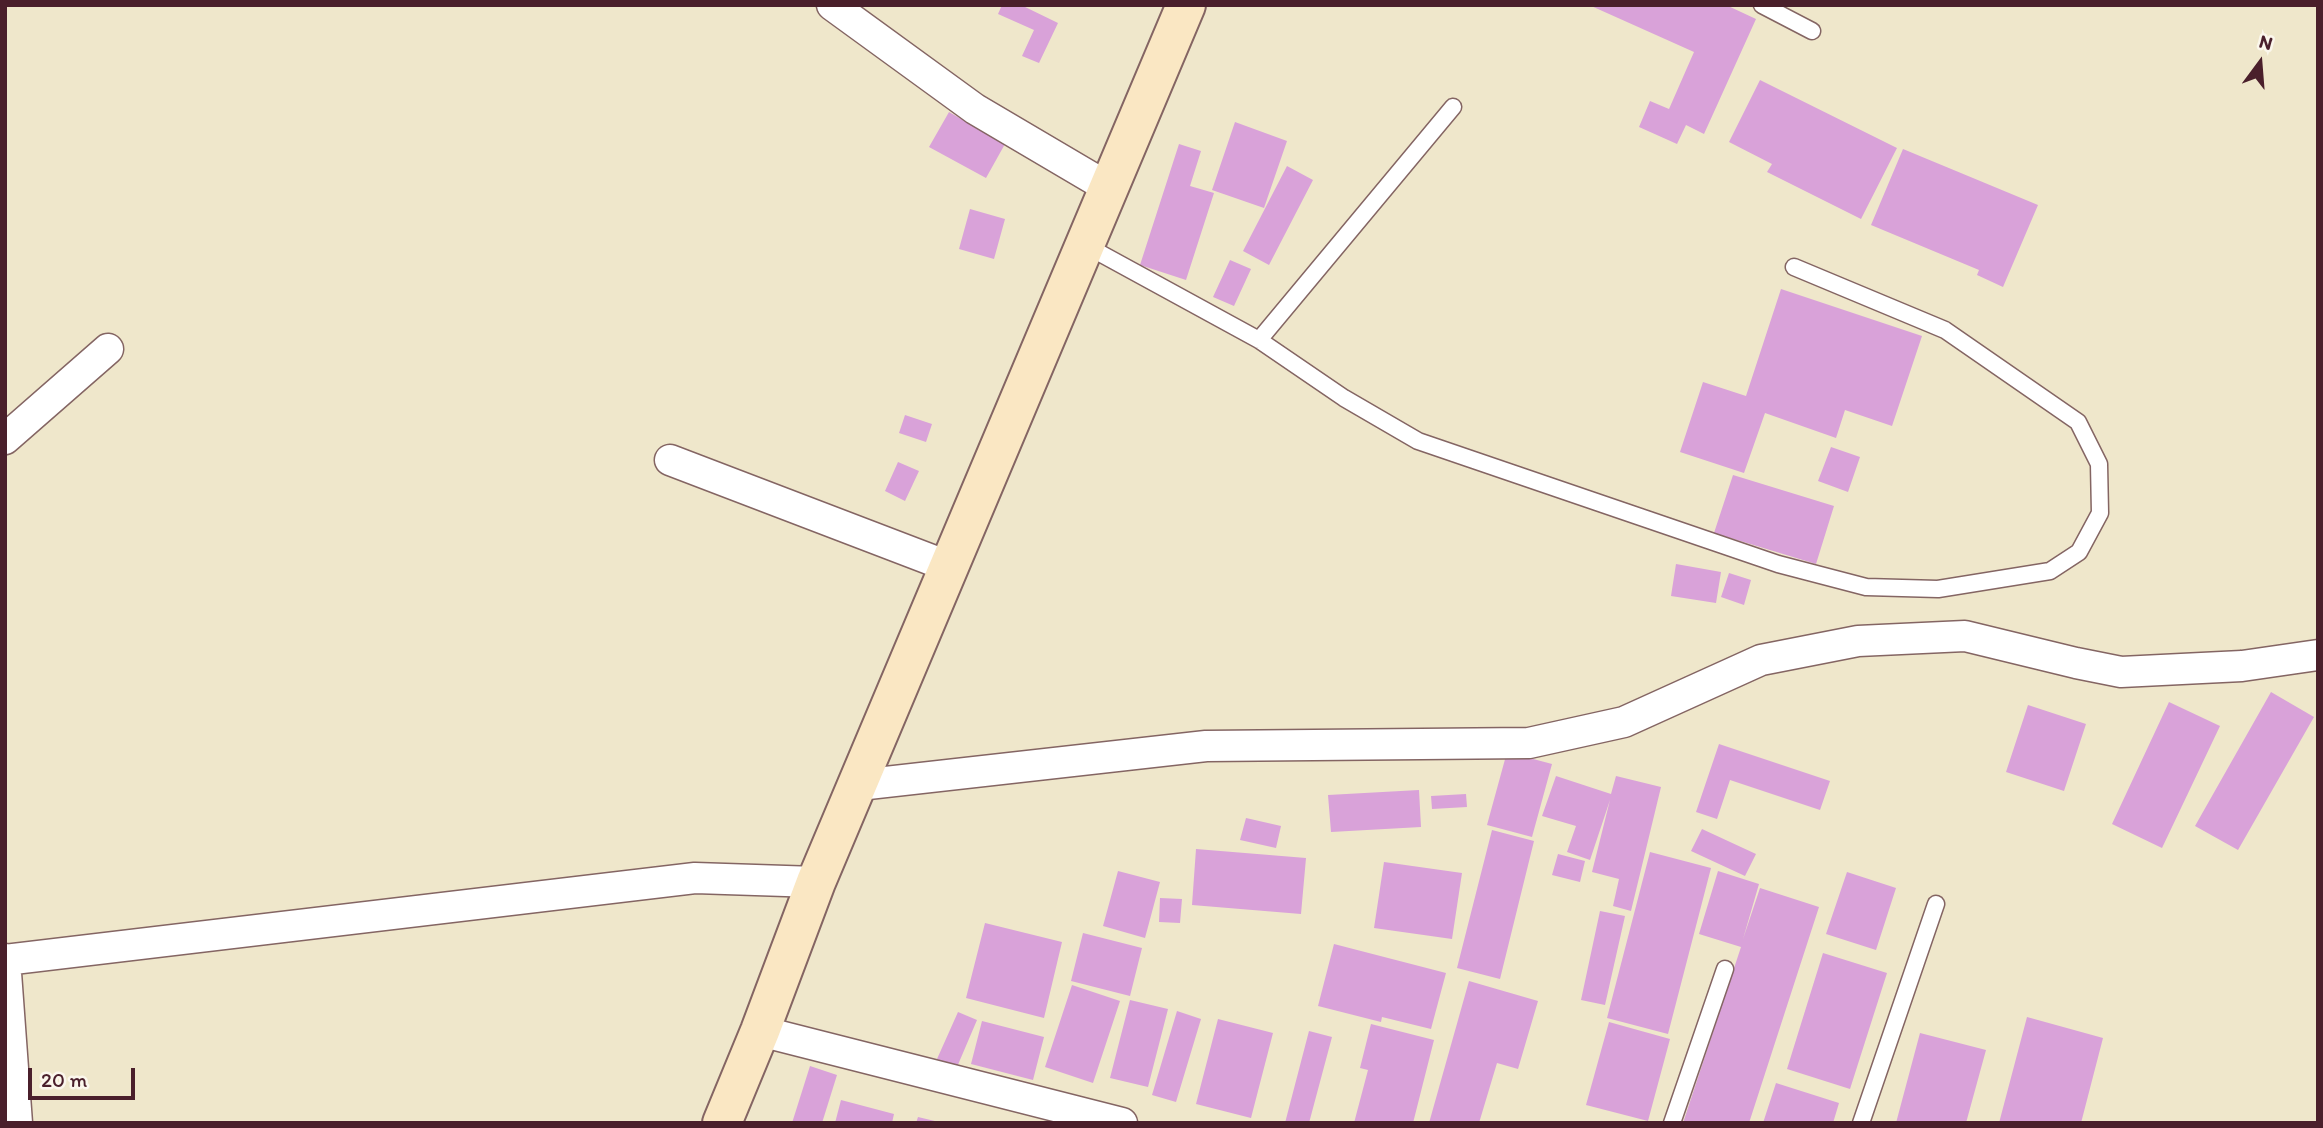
<!DOCTYPE html>
<style>
body{margin:0}
#map{position:relative;width:2323px;height:1128px;overflow:hidden;background:#efe7cb;font-family:Itim,sans-serif}
canvas{display:block}
.frame{position:absolute;inset:0;border:7px solid #4a1f2b;pointer-events:none}
.north{position:absolute;left:2225px;top:28px;width:70px;height:70px;-webkit-text-stroke:5px #fbf7ec;paint-order:stroke;rotate:16deg;font-size:19px;font-weight:700;line-height:28px;text-align:center;color:#4a1f2b}
.north::after{content:'';display:block;margin:auto;width:24px;height:32px;background:#4a1f2b;clip-path:polygon(50% 0,100% 100%,50% 72%,0 100%)}
.scale{position:absolute;left:28px;top:1068px;width:107px;height:32px;box-sizing:border-box;border:4px solid #4a1f2b;border-top:0;padding-left:9px;font-size:21px;line-height:24px;white-space:nowrap;color:#4a1f2b;-webkit-text-stroke:5px #fbf7ec;paint-order:stroke}
</style>
<div id="map">
<canvas width="2323" height="1128"></canvas>
<div class="frame"></div>
<div class="north">N</div>
<div class="scale">20 m</div>
</div>
<script>
const ctx = document.querySelector('canvas').getContext('2d');
ctx.lineJoin = 'round';
function fill(path, color) { ctx.fillStyle = color; ctx.fill(path, 'evenodd'); }
const toPath = rows => new Path2D(rows.map(r => 'M' + r).join(''));
function stroke(path, color, width, dash) { ctx.strokeStyle = color; ctx.lineWidth = width; ctx.lineCap = dash ? 'butt' : 'round'; ctx.setLineDash(dash || []); ctx.stroke(path); }
fill(toPath([
 [1002,5,1021,5,1058,23,1039,63,1022,56,1034,30,998,14],
 [1589,5,1726,5,1756,19,1704,134,1686,125,1677,144,1639,127,1650,101,1669,109,1694,52],
 [1760,80,1897,148,1861,219,1767,172,1772,164,1729,142],
 [949,112,1005,144,986,178,929,147],
 [1235,122,1287,141,1264,208,1212,190],
 [1179,144,1201,151,1190,186,1214,193,1186,280,1140,265],
 [1903,149,2038,205,2003,287,1977,275,1979,270,1871,225],
 [1287,166,1313,180,1269,265,1243,251],
 [970,209,1005,219,994,259,959,249],
 [1230,260,1251,269,1234,306,1213,297],
 [1781,289,1922,336,1892,426,1845,410,1836,438,1765,413,1744,473,1680,452,1703,382,1746,396],
 [905,415,932,424,926,442,899,433],
 [1831,447,1860,457,1848,492,1818,481],
 [898,462,919,471,905,501,885,491],
 [1733,475,1834,506,1816,564,1714,533],
 [1676,564,1721,572,1716,603,1671,596],
 [1729,573,1751,580,1744,605,1721,597],
 [2271,692,2314,717,2238,850,2195,826],
 [2169,702,2220,726,2162,848,2112,824],
 [2028,705,2086,724,2064,791,2006,772],
 [1719,744,1830,781,1820,810,1730,780,1717,819,1696,812],
 [1507,752,1552,764,1532,837,1487,825],
 [1556,776,1611,794,1616,776,1661,787,1631,911,1613,906,1619,879,1592,872,1610,800,1590,860,1567,852,1576,826,1542,816],
 [1419,790,1421,827,1331,832,1328,795],
 [1466,794,1467,807,1432,809,1431,796],
 [1246,818,1281,826,1276,848,1240,840],
 [1702,829,1756,854,1745,876,1691,851],
 [1492,830,1534,841,1500,979,1457,968],
 [1196,849,1306,858,1301,914,1192,905],
 [1650,852,1711,868,1668,1034,1607,1018],
 [1558,854,1585,861,1580,882,1552,875],
 [1384,862,1462,873,1452,939,1374,928],
 [1118,871,1160,882,1145,938,1103,926],
 [1718,871,1759,884,1743,939,1760,888,1819,907,1749,1123,1683,1123,1741,947,1699,934],
 [1847,872,1896,888,1876,950,1826,934],
 [1160,898,1182,899,1180,923,1159,922],
 [1600,911,1625,916,1605,1005,1581,1000],
 [985,923,1062,942,1044,1018,966,998],
 [1083,933,1142,948,1130,996,1071,981],
 [1334,944,1446,973,1431,1029,1382,1017,1381,1022,1318,1006],
 [1823,953,1887,973,1850,1089,1787,1069],
 [1469,981,1538,1001,1518,1069,1497,1063,1479,1123,1429,1123],
 [1072,985,1120,1001,1093,1083,1045,1067],
 [1130,1000,1168,1009,1148,1087,1110,1078],
 [1177,1011,1201,1019,1176,1102,1152,1095],
 [958,1012,977,1020,957,1067,937,1059],
 [2027,1017,2103,1038,2081,1123,1999,1123],
 [1218,1019,1273,1033,1251,1118,1196,1104],
 [982,1021,1044,1037,1033,1080,971,1064],
 [1609,1022,1670,1039,1648,1121,1586,1105],
 [1371,1024,1434,1040,1413,1123,1354,1123,1368,1070,1360,1068],
 [1309,1031,1332,1037,1309,1123,1285,1123],
 [1920,1033,1986,1050,1966,1123,1896,1123],
 [810,1066,837,1075,822,1123,792,1123],
 [1776,1083,1839,1103,1833,1123,1763,1123],
 [841,1100,894,1114,892,1123,835,1123],
 [918,1117,939,1122,939,1123,916,1123]
]), '#d9a2d9');
const service = toPath([
 [1762,5,1812,31],
 [1085,245,1259,340,1344,398,1418,441,1778,564,1866,587,1938,589,2050,571,2079,552,2100,513,2099,464,2078,422,1945,330,1794,267],
 [1259,340,1453,107],
 [1672,1123,1725,969],
 [1861,1123,1936,904]
]);
const minor = toPath([
 [832,5,975,109,1109,188],
 [5,439,108,349],
 [670,460,950,567],
 [859,785,1206,746,1529,743,1624,722,1761,660,1858,641,1965,636,2076,663,2121,672,2242,666,2318,655],
 [5,959,17,1123],
 [5,960,695,878,816,882],
 [760,1031,1122,1123]
]);
const secondary = toPath([
 [722,1123,760,1031,816,882,1186,5]
]);
stroke(service, '#846563', 19);
stroke(minor, '#846563', 33);
stroke(secondary, '#846563', 42);
stroke(service, '#fff', 16);
stroke(minor, '#fff', 30);
stroke(secondary, '#fae7c3', 38);
</script>
